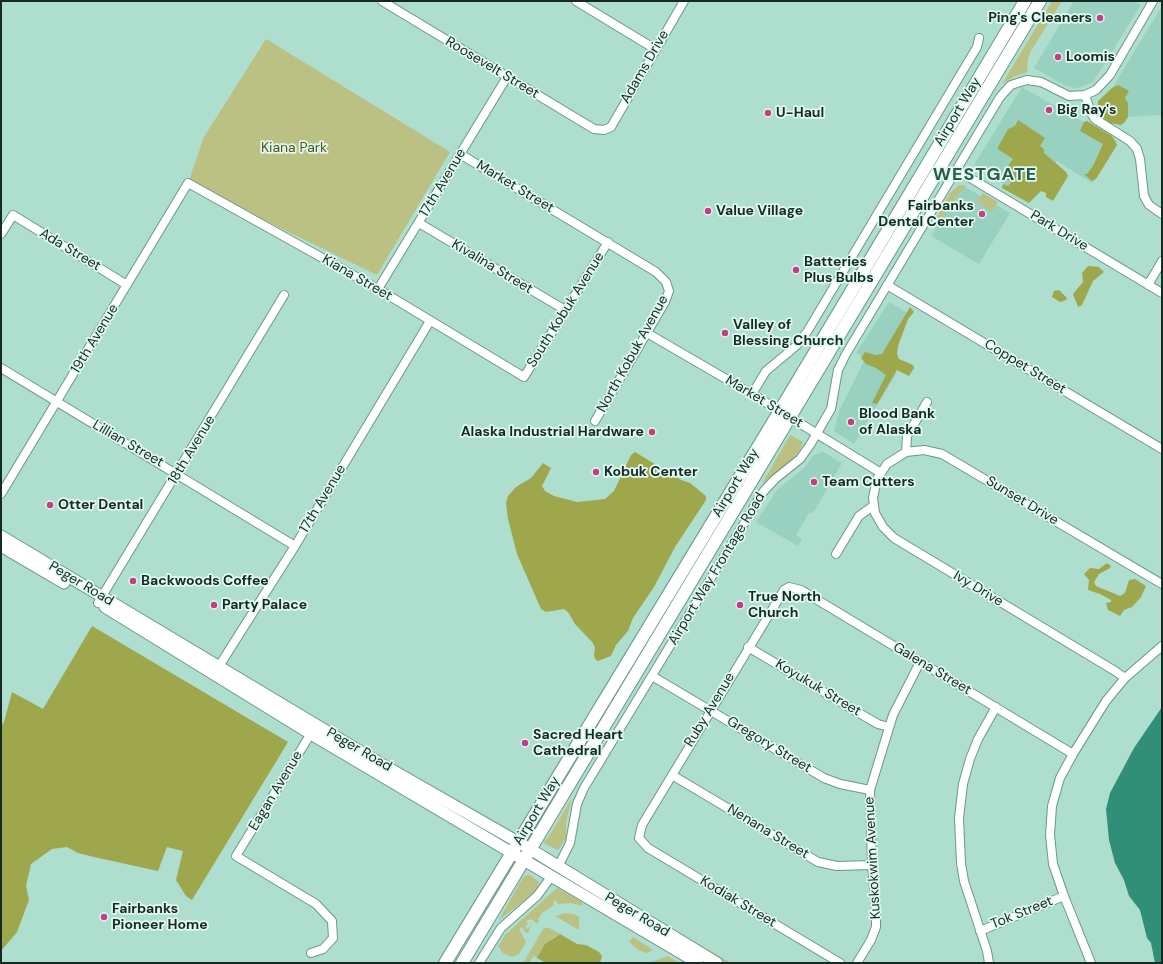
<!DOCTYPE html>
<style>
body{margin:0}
#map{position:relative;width:1163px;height:964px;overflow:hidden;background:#addece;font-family:"DM Sans",sans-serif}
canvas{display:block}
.frame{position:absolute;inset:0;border:2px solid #162924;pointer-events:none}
</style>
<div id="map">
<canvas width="1163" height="964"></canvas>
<div class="frame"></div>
</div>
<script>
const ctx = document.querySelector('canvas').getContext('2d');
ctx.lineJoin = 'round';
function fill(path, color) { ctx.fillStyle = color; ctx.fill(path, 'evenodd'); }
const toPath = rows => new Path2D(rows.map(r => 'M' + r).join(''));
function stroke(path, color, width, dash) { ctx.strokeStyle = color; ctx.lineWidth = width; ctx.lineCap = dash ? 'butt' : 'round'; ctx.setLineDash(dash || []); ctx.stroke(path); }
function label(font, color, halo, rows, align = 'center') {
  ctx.font = font + ' "DM Sans",sans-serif'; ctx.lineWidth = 3.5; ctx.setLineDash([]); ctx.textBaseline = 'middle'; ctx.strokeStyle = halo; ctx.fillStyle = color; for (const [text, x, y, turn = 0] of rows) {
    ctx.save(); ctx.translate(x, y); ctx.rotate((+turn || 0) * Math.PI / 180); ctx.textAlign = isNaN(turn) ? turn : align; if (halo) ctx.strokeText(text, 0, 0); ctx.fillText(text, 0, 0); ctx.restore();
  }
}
fill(toPath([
 [1074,1,1134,1,1141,5,1093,82,1079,88,1068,87,1034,68],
 [1162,6,1162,115,1109,118,1097,113],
 [1022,87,1117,141,1092,183,1057,161,1031,201,974,165],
 [962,185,1010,213,979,264,931,236],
 [889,302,909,314,880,364,896,374,854,444,834,431,840,409,865,359,856,353],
 [823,452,842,463,815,510,812,513,809,513,796,535,802,539,798,546,756,522,777,490,804,468,814,455]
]), '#99d1c0');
fill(toPath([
 [1052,1,1062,1,1031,51,1028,58,1027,72,1013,77,1002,84],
 [266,39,450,152,377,275,188,183,204,137],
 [959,185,967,186,959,193,940,223,933,224,950,193],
 [983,193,998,202,992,212,977,202],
 [790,435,803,442,800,450,792,460,762,484],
 [717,523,718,524,713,537,589,740,597,721],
 [572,798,566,823,566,838,558,850,544,843,545,840,548,838],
 [528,874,539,882,537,888,530,896,499,920,522,879],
 [557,888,582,902,582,906,571,903,558,904,554,899,554,905,542,913,538,919,539,921,537,924,531,919,525,922,529,923,525,926,527,929,532,924,528,933,525,932,522,927,519,929,526,942,519,954,512,957,503,953,498,946,505,935],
 [565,913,574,914,579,917,579,930,555,916],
 [667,926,685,936,731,963,727,963],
 [544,928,549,928,560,934,551,939,537,958,534,956,529,963,523,963],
 [633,937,650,948,653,950,647,953,638,950,629,942],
 [668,956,679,963,641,963,651,962]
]), '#bac183');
fill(toPath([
 [1118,85,1129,91,1125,98,1128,103,1128,117,1124,123,1121,125,1110,123,1103,118,1099,113,1098,106,1098,101,1112,88],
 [1018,120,1045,138,1040,146,1044,149,1044,153,1066,172,1068,176,1053,201,1046,197,1046,193,1041,191,1029,203,1002,188,1003,184,1008,186,1011,183,1010,181,1004,178,1002,174,1013,159,998,149,998,147,1008,129,1015,126],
 [1087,121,1112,136,1117,145,1096,179,1092,181,1084,174,1087,174,1093,166,1103,144,1080,131,1084,122],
 [1088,266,1099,267,1104,272,1093,281,1082,305,1078,307,1073,294,1083,282,1082,273],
 [1059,290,1067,298,1066,300,1060,302,1052,297,1054,291],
 [910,307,914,312,908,319,898,346,897,354,899,359,913,365,914,368,909,376,897,370,877,404,872,403,886,375,876,368,866,364,861,358,865,352,876,355,882,354],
 [635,452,681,480,690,483,706,496,706,500,675,547,654,587,633,618,628,631,616,645,611,656,598,661,595,659,594,654,595,648,593,643,575,624,568,612,564,609,546,612,541,609,517,554,508,519,506,503,508,496,516,487,531,478,543,463,551,468,542,486,545,491,554,496,577,502,605,499,614,491,631,455],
 [1107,563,1111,566,1110,568,1099,574,1094,582,1096,586,1120,596,1125,593,1129,580,1135,579,1146,586,1141,597,1132,607,1124,610,1120,616,1108,610,1106,603,1111,602,1111,600,1100,594,1088,590,1089,580,1084,574,1090,568,1099,569],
 [92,626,288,742,192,900,186,896,176,880,183,851,167,847,158,871,94,857,78,853,67,847,52,849,31,864,26,886,29,900,17,932,1,951,1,726,4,722,12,692,43,709],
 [560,934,577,944,586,945,599,952,602,956,600,963,546,963,537,958,545,944]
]), '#9ea74b');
fill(toPath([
 [1162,707,1162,963,1155,963,1151,943,1147,938,1140,910,1129,896,1124,880,1115,863,1109,840,1106,809,1110,793,1134,748]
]), '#318e77');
const street = toPath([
 [382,1,594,129,604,130,611,127,684,1],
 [576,1,655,49],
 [1085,95,1091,113,1095,119,1130,141,1137,149,1140,159,1144,196,1149,205,1162,214],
 [460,154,656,272,666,282,669,291,665,302,595,421],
 [957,170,1162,293],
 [419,223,565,310],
 [1,234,13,215,127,285],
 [887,285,1162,449],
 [1148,285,1162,261],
 [378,289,507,77],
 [647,333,752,394,881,473],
 [1,368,295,546],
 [752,394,766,371,796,346,807,332,977,47,979,38],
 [906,452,907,436,927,402],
 [1,494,188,183,378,289,524,377,608,242],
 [836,554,859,516,873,506],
 [98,603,284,295],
 [748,647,859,713,878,724,889,727],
 [216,671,295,546,430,321],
 [652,676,824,778,840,784,870,790],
 [1125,678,1115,671,894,538,883,527,875,513,873,498,877,479,887,464,906,452,924,450,942,454,1162,584],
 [672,775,818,862,837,866,872,865],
 [558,867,570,843,577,804,584,788,763,492,775,479,800,459,810,445,831,409,838,370,846,354,1000,97,1011,85,1027,80,1041,82,1069,96,1085,95,1096,90,1110,75,1153,1],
 [980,931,1064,896],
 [311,953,323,949,333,938,332,921,316,904,236,856,313,730],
 [479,963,501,928,537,896,551,877],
 [840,963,648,848,639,838,642,825,784,590,789,587,801,590,1073,754],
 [857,963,871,940,876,927,876,910,872,865,870,790,893,715,920,662],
 [989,963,987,951,964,881,961,863,959,818,963,784,970,759,978,739,996,707],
 [1091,963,1064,896,1053,864,1050,835,1052,806,1060,778,1073,754,1106,701,1125,678,1162,646]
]);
const secondary = toPath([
 [1,536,378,762,530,849,717,963],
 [1,546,64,583],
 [105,607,311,734,698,963]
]);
const primary = toPath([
 [445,963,772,424,1025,1],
 [462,963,1040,1]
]);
stroke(street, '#6a988a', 10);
stroke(secondary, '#6a988a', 13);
stroke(primary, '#6a988a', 14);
stroke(street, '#fff', 8);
stroke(secondary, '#fff', 11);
stroke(primary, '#fff', 12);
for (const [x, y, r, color] of [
 [1100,18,4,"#c43e80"],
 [1058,57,4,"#c43e80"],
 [1049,110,4,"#c43e80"],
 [768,113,4,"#c43e80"],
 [708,211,4,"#c43e80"],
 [982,214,4,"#c43e80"],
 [796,270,4,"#c43e80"],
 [725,333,4,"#c43e80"],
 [851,422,4,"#c43e80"],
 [652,432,4,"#c43e80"],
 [596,472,4,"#c43e80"],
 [814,482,4,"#c43e80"],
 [50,505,4,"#c43e80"],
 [133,581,4,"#c43e80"],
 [214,605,4,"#c43e80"],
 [740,605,4,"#c43e80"],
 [525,743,4,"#c43e80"],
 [104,917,4,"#c43e80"]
]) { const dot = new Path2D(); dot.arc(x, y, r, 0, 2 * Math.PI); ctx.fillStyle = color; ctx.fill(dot); stroke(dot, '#e0f9f1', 1.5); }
label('bold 14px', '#162924', '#e0f9f1', [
 ["Ping's Cleaners",1092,18,"right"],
 ["Loomis",1066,57],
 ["Big Ray's",1057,110],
 ["U-Haul",776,113],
 ["Fairbanks",974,206,"right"],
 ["Dental Center",974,222,"right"],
 ["Value Village",716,211],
 ["Batteries",804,262],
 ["Plus Bulbs",804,278],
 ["Valley of",733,325],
 ["Blessing Church",733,341],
 ["Blood Bank",859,414],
 ["of Alaska",859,430],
 ["Alaska Industrial Hardware",644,432,"right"],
 ["Kobuk Center",604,472],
 ["Team Cutters",822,482],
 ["Otter Dental",58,505],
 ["Backwoods Coffee",141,581],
 ["True North",748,597],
 ["Church",748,613],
 ["Party Palace",222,605],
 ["Sacred Heart",533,735],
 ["Cathedral",533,751],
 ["Fairbanks",112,909],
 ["Pioneer Home",112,925]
], 'left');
label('14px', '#162924', '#e0f9f1', [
 ["Adams Drive",645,67,-60],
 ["Roosevelt Street",492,68,31],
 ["Airport Way",958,112,-59],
 ["17th Avenue",443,183,-59],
 ["Market Street",515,187,31],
 ["Park Drive",1059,231,31],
 ["Ada Street",70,250,31],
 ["Kivalina Street",492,267,31],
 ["Kiana Street",357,278,30],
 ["South Kobuk Avenue",566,310,-58],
 ["19th Avenue",95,339,-59],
 ["North Kobuk Avenue",633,354,-61],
 ["Coppet Street",1025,367,31],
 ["Market Street",764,402,31],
 ["Lillian Street",128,444,30],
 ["18th Avenue",192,450,-59],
 ["Airport Way",736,483,-59],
 ["17th Avenue",323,499,-59],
 ["Sunset Drive",1022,501,31],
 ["Airport Way Frontage Road",717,569,-59],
 ["Peger Road",81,584,31],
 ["Ivy Drive",978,589,31],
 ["Galena Street",932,669,31],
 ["Koyukuk Street",818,688,31],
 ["Ruby Avenue",710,710,-59],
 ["Gregory Street",769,745,31],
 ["Peger Road",359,750,30],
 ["Eagan Avenue",276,791,-59],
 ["Airport Way",537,811,-59],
 ["Nenana Street",768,832,31],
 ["Kuskokwim Avenue",873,858,-93],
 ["Kodiak Street",738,902,31],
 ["Tok Street",1022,913,-22],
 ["Peger Road",637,915,31]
]);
label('14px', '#515612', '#e0f9f1', [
 ["Kiana Park",294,148]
]);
ctx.letterSpacing = '1px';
label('bold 18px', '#2c5a4d', '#e0f9f1', [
 ["WESTGATE",985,175]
]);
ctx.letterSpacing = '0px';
</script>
